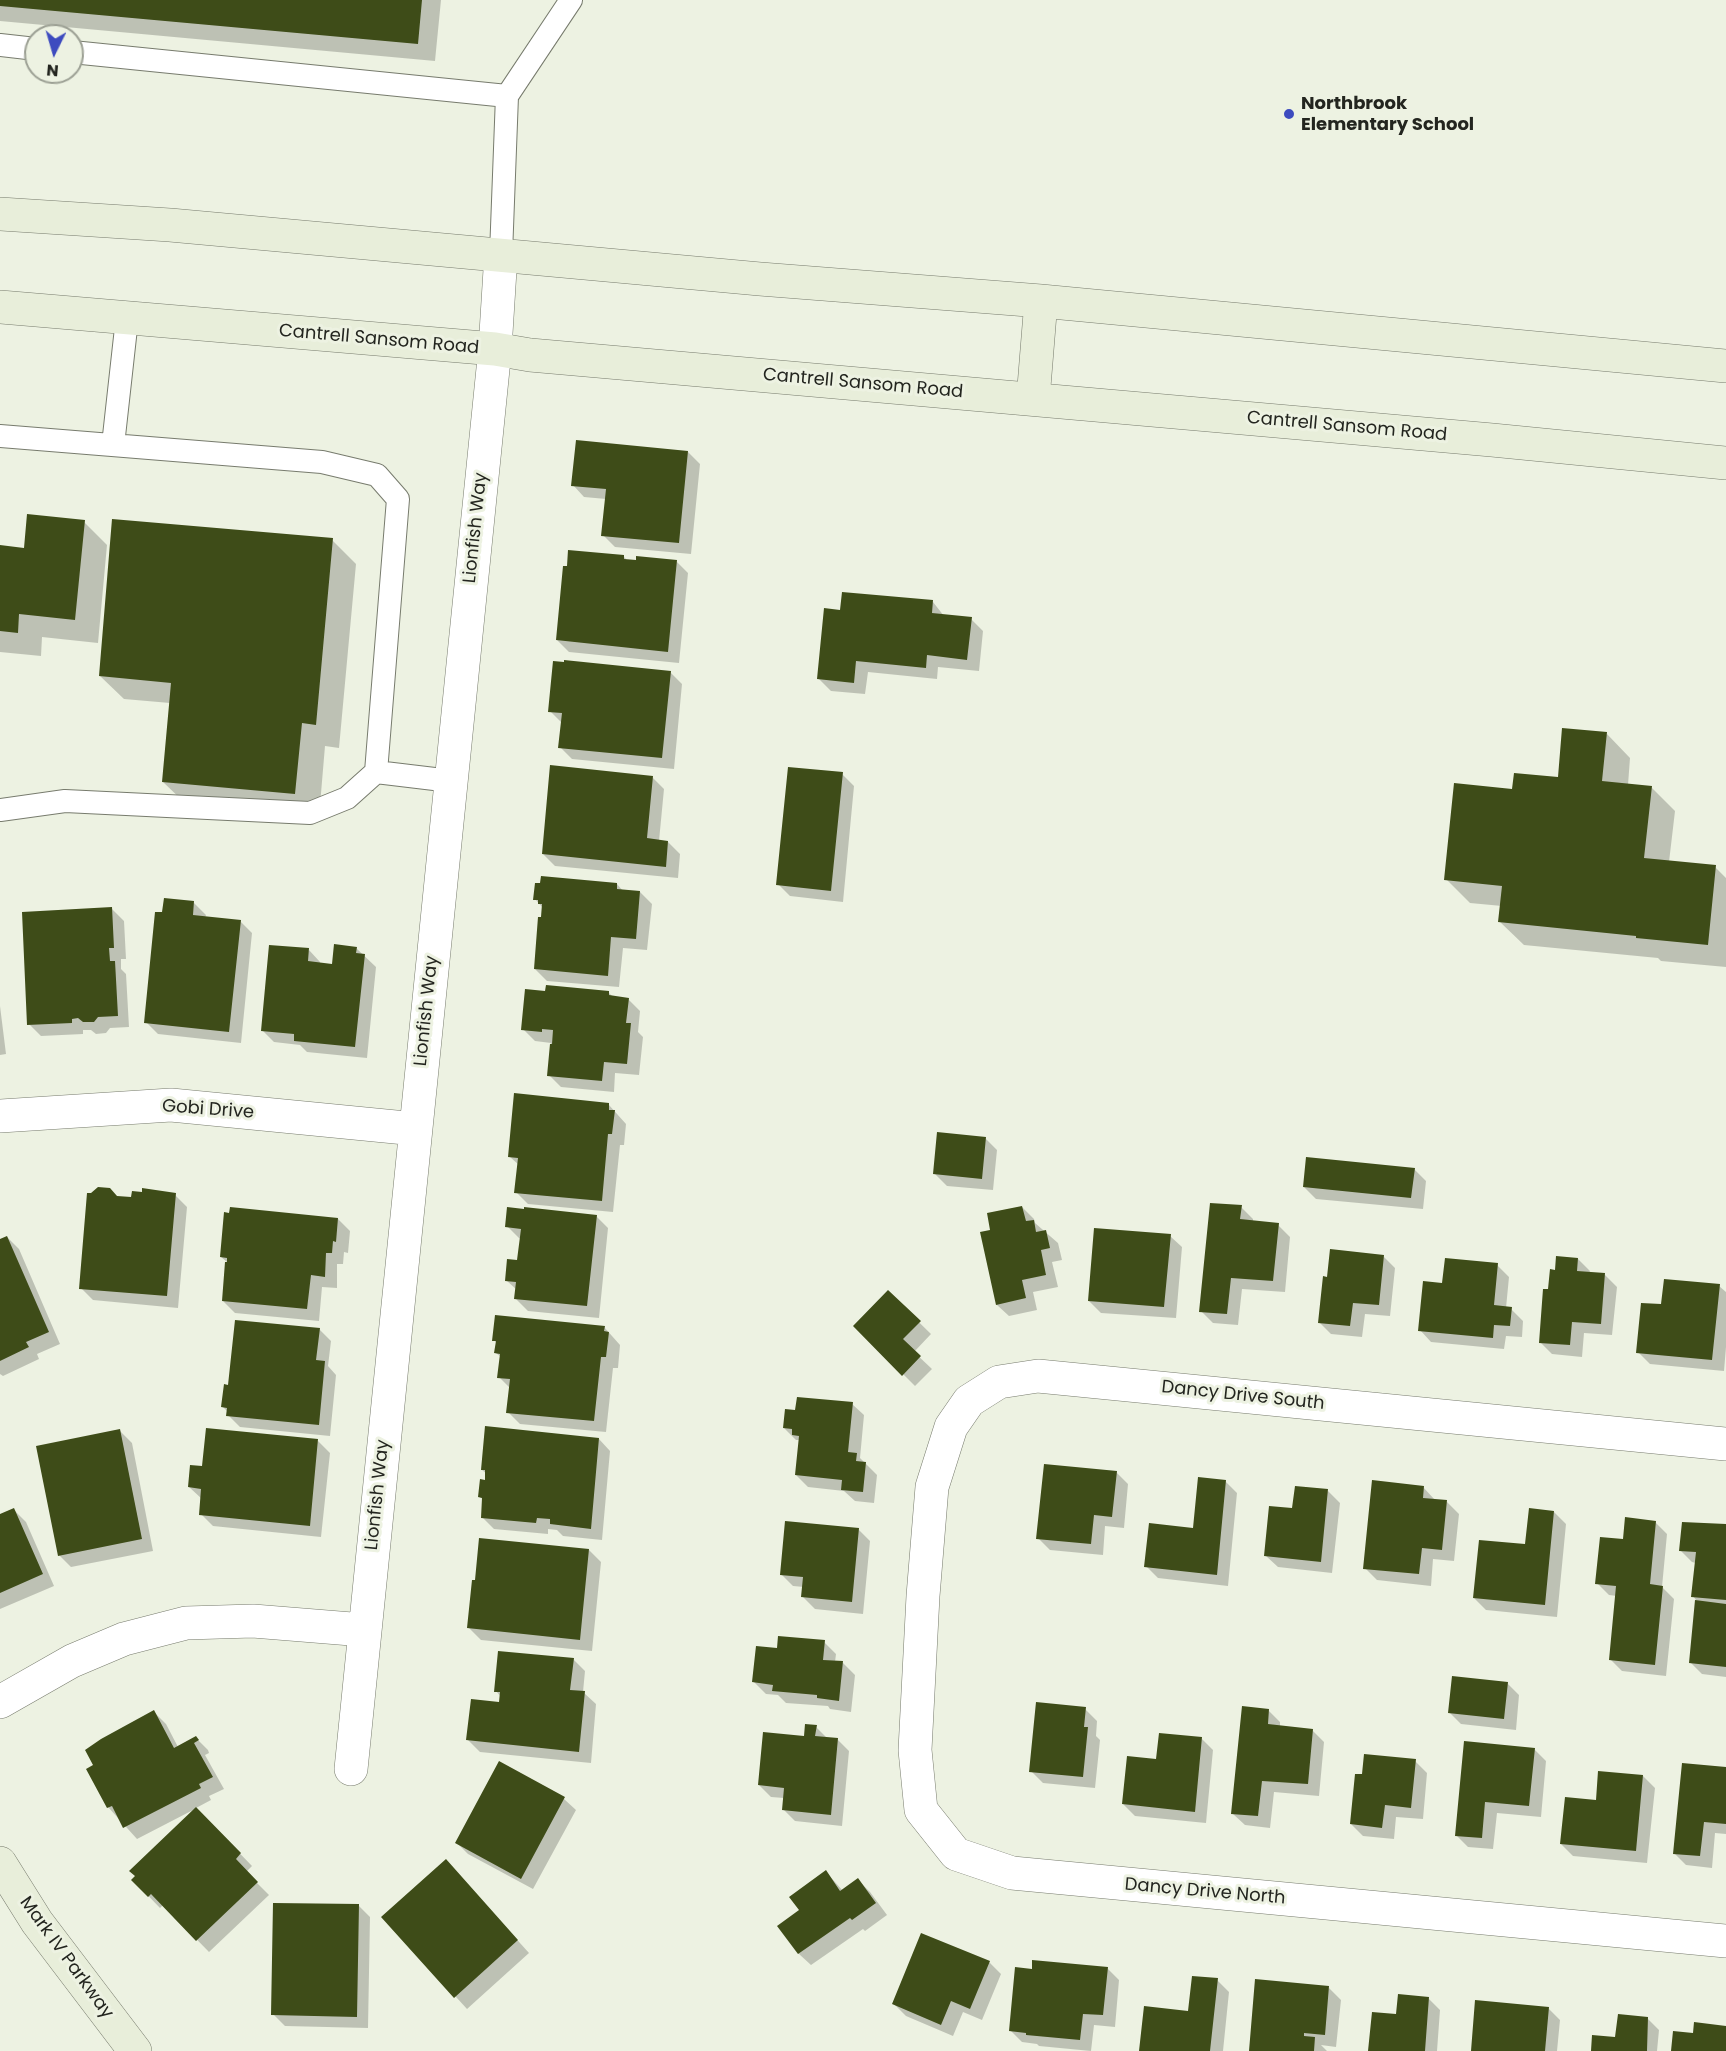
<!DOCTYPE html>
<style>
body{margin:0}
#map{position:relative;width:1726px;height:2051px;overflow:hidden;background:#edf2e2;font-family:Poppins,sans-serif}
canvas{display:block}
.north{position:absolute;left:24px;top:24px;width:60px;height:60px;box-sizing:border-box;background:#edf2e2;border:2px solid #9ca094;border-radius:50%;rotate:185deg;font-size:16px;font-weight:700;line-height:24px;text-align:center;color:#23251f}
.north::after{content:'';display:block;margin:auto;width:21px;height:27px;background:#3d4bbf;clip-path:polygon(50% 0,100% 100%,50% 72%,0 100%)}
</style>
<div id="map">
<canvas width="1726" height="2051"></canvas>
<div class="north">N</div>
</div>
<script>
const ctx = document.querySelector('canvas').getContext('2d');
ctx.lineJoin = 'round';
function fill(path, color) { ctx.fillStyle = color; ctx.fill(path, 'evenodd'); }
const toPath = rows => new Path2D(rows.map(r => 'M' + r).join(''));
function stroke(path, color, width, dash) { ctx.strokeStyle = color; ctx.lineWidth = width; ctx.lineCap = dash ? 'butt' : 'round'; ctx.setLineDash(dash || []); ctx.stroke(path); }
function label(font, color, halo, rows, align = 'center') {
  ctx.font = font + ' Poppins,sans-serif'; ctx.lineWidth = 6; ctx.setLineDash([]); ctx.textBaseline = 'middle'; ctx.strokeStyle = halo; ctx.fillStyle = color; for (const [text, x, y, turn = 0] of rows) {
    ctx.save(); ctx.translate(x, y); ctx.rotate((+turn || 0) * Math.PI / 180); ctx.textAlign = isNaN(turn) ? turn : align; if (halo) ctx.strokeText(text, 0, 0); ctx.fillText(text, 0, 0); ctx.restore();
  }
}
fill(toPath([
 [0,0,441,0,435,61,0,21],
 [688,452,700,464,691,554,615,547,603,535,606,499,584,497,573,485],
 [84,522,107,545,98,643,42,637,41,656,0,652,0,547,25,549],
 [332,540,356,564,339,748,325,746,319,817,187,805,163,782,170,703,124,699,100,676],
 [624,557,627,560,676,561,688,573,679,663,569,652,557,640],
 [933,602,944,616,971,619,983,631,979,671,938,667,937,679,868,672,865,694,831,691,819,679,842,611],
 [670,672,682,684,674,769,572,759,560,747,562,723,550,711],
 [1607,734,1630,758,1628,785,1651,787,1675,811,1669,862,1715,867,1726,878,1726,967,1661,961,1658,958,1524,945,1500,922,1502,906,1470,903,1446,879,1514,791,1559,779],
 [842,774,854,786,843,902,790,896,778,884],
 [652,777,664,789,659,841,668,842,680,854,678,878,555,866,543,854],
 [617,884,623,891,640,892,652,904,647,950,623,948,619,987,547,981,535,969,543,908,535,899],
 [194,903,206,915,205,918,240,921,252,933,241,1043,158,1034,146,1022,164,914],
 [112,909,124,921,126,959,121,959,121,969,126,974,129,1027,110,1028,106,1033,96,1034,91,1030,83,1030,83,1034,41,1036,29,1024],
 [356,948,376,967,367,1058,307,1052,300,1045,274,1042,262,1030,309,950,320,962,320,964,333,966],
 [547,993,609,993,613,997,628,999,640,1011,638,1032,643,1037,639,1075,615,1073,614,1092,561,1087,549,1075,551,1043,535,1041,523,1029],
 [0,1006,6,1054,0,1055],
 [609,1105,626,1124,624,1145,620,1145,613,1212,528,1204,516,1192,519,1165,510,1157],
 [985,1138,997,1150,993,1190,947,1186,935,1174],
 [1414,1169,1426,1181,1423,1209,1316,1199,1304,1187],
 [175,1195,187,1207,178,1308,93,1300,81,1288,118,1198],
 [1022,1207,1034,1219,1035,1223,1058,1243,1062,1260,1052,1262,1058,1287,1033,1292,1037,1310,1009,1316,997,1305,992,1232],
 [1241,1207,1253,1219,1253,1222,1278,1225,1290,1237,1285,1292,1242,1289,1238,1325,1213,1323,1201,1311],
 [596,1216,608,1228,599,1318,528,1311,516,1299,517,1290,507,1281,518,1262,521,1239,519,1238,507,1226],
 [338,1219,350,1231,348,1253,344,1252,343,1264,337,1264,337,1288,322,1287,319,1321,235,1313,223,1301,227,1262,221,1257],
 [1170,1236,1182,1247,1176,1318,1101,1313,1089,1301],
 [7,1237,19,1249,60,1344,37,1354,39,1359,3,1376,0,1374,0,1241],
 [1383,1256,1395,1268,1390,1316,1365,1314,1362,1337,1331,1334,1319,1322,1328,1278],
 [1578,1259,1590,1271,1589,1274,1605,1275,1617,1287,1612,1335,1584,1333,1582,1357,1552,1354,1540,1342,1549,1291,1557,1271],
 [1497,1265,1509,1277,1506,1308,1511,1309,1523,1321,1522,1337,1506,1336,1504,1349,1431,1342,1420,1330,1444,1285],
 [1719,1286,1726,1292,1726,1347,1724,1371,1650,1364,1638,1352,1663,1306],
 [888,1292,931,1334,914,1352,932,1369,915,1386,855,1326],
 [604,1327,620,1345,618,1368,613,1368,606,1432,520,1424,508,1412,510,1388,499,1377,501,1357,496,1353,497,1344,494,1340],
 [319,1329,331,1341,328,1366,336,1375,330,1436,240,1427,228,1415,228,1412,223,1407,229,1387],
 [852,1404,864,1415,860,1458,877,1475,874,1503,855,1501,844,1491,808,1487,796,1475,800,1440,796,1440,784,1428],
 [120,1431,132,1443,153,1551,71,1567,59,1555],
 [599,1439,610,1451,602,1540,563,1536,557,1530,548,1529,548,1534,494,1529,482,1517,484,1500,480,1497,487,1474,482,1470],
 [318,1441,330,1453,321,1537,213,1526,201,1514,202,1499,189,1487],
 [1116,1472,1128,1484,1124,1528,1105,1526,1103,1555,1050,1550,1038,1538],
 [1225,1481,1237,1493,1228,1586,1158,1578,1146,1566,1194,1529],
 [1423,1487,1435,1500,1447,1502,1459,1514,1454,1561,1433,1559,1431,1586,1377,1580,1365,1568],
 [1328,1491,1340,1503,1332,1573,1278,1567,1266,1556,1293,1510],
 [14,1510,26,1522,54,1586,0,1609,0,1516],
 [1554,1512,1566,1524,1557,1617,1486,1610,1474,1598,1526,1546],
 [1655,1522,1667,1534,1662,1587,1674,1599,1666,1676,1622,1671,1610,1659,1617,1596,1609,1595,1597,1583,1625,1541],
 [1726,1526,1726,1677,1702,1674,1690,1662,1696,1600,1693,1596,1696,1563,1692,1562,1680,1550],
 [858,1529,870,1541,863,1614,815,1609,803,1597,804,1587,793,1586,781,1574],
 [589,1550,601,1562,592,1651,481,1640,469,1628],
 [824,1642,836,1654,835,1662,843,1663,855,1675,851,1712,830,1709,828,1706,786,1703,778,1695,766,1694,754,1682,779,1650],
 [573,1659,585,1671,583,1692,596,1704,591,1763,480,1752,468,1740,500,1703,501,1697,496,1691],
 [1507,1683,1519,1695,1516,1730,1461,1724,1449,1712],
 [1085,1709,1097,1721,1096,1736,1100,1740,1095,1788,1043,1783,1031,1771],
 [1268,1710,1280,1722,1280,1727,1312,1730,1324,1742,1319,1796,1274,1792,1270,1828,1245,1825,1233,1814],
 [154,1712,166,1724,178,1747,196,1738,208,1750,209,1753,205,1755,224,1789,209,1796,211,1800,196,1808,252,1866,246,1872,269,1895,209,1952,163,1905,160,1908,133,1880,195,1809,137,1839,108,1807],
 [816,1727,828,1739,837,1739,849,1751,842,1826,795,1821,783,1809,784,1798,771,1797,759,1785],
 [1201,1738,1213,1750,1206,1823,1135,1816,1123,1804,1158,1760],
 [1465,1743,1534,1749,1546,1761,1541,1817,1497,1813,1493,1849,1468,1847,1456,1835],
 [1415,1761,1427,1773,1423,1819,1396,1817,1394,1839,1363,1836,1351,1824],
 [1726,1769,1726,1834,1715,1833,1712,1868,1686,1865,1674,1853],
 [1643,1776,1655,1788,1647,1863,1573,1856,1561,1844,1597,1801],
 [564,1799,576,1810,533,1889,468,1854,456,1842],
 [826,1872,843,1891,858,1880,870,1892,887,1915,865,1931,863,1929,811,1965,799,1954,779,1926,801,1911],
 [457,1873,529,1953,467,2009,383,1917],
 [358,1905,370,1917,368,2028,285,2026,273,2014],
 [922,1935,990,1963,1001,1974,982,2020,963,2012,953,2036,906,2016,894,2004],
 [1107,1968,1119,1980,1115,2027,1094,2025,1091,2051,1039,2046,1037,2044,1022,2042,1010,2030,1033,1971],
 [1217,1980,1229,1992,1223,2051,1141,2051,1189,2012],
 [1329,1988,1341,2000,1336,2047,1321,2045,1327,2051,1250,2051],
 [1428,1998,1440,2010,1437,2051,1370,2051,1397,2016],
 [1548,2008,1560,2020,1557,2051,1472,2051],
 [1647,2018,1659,2030,1657,2051,1592,2051,1617,2039]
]), '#0003');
fill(toPath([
 [0,0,422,0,418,44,0,6],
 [576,440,688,451,679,543,601,536,606,489,571,486],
 [27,514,85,520,75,620,19,614,18,633,0,631,0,545,24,548],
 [112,519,333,538,316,725,302,723,295,794,162,782,171,683,99,676],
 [568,550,624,555,624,559,636,560,636,556,677,560,668,652,556,640,563,566,567,566],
 [842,592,933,600,932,613,972,617,967,660,927,655,926,668,856,661,854,683,817,679,824,608,840,610],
 [564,660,671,671,662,758,558,748,562,713,548,712,553,661,564,662],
 [1562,728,1607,732,1602,781,1652,786,1644,858,1716,865,1708,945,1636,938,1636,936,1498,922,1502,886,1444,880,1454,783,1512,789,1514,773,1558,777],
 [550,765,653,776,647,838,668,841,666,867,542,854],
 [788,767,843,772,831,891,776,885],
 [541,876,617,883,617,889,640,891,636,939,611,937,608,976,534,969,538,917,541,917,542,904,538,904,538,900,533,900,535,883,540,883],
 [164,898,194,901,193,915,241,920,229,1032,144,1023,155,912,162,912],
 [112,907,114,948,109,948,110,961,115,961,118,1016,98,1017,94,1022,83,1022,78,1018,72,1019,72,1023,27,1025,22,912],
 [334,944,357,947,356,953,365,954,355,1047,294,1041,294,1034,261,1031,269,945,309,948,308,961,332,964],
 [546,985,609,991,609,995,629,998,626,1023,631,1023,627,1064,604,1062,602,1081,547,1076,550,1044,552,1044,553,1030,542,1029,542,1032,521,1030,525,989,545,991],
 [514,1093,609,1103,609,1110,615,1110,612,1134,608,1134,602,1201,514,1193,518,1158,508,1157],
 [937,1132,986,1137,982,1179,933,1174],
 [1306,1157,1415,1168,1411,1198,1303,1187],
 [98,1187,110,1188,117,1196,131,1197,132,1191,142,1192,142,1188,176,1193,167,1296,79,1289,87,1193,91,1193],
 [1210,1203,1242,1205,1240,1219,1279,1223,1273,1281,1231,1278,1227,1314,1199,1312],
 [1022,1206,1026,1221,1034,1220,1036,1232,1046,1230,1050,1248,1041,1250,1046,1275,1022,1280,1026,1298,996,1305,980,1232,990,1230,987,1213],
 [230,1207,338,1218,336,1242,333,1241,332,1253,326,1253,325,1277,311,1275,307,1309,222,1301,225,1262,227,1262,227,1258,220,1257,224,1212,229,1213],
 [507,1207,524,1209,524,1207,597,1215,587,1306,514,1299,516,1282,505,1281,507,1259,517,1260,521,1229,505,1227],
 [1094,1228,1171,1234,1164,1307,1088,1301],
 [7,1236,49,1332,26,1342,29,1347,0,1361,0,1239],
 [1330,1249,1384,1255,1379,1305,1353,1303,1350,1326,1318,1323,1323,1276,1327,1277],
 [1556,1256,1578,1258,1577,1271,1605,1273,1601,1324,1572,1322,1570,1345,1539,1343,1543,1289,1548,1289,1550,1269,1555,1270],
 [1445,1258,1498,1263,1494,1305,1512,1307,1510,1326,1494,1325,1493,1338,1418,1331,1423,1281,1442,1283],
 [1664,1279,1720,1284,1712,1360,1636,1353,1641,1303,1661,1304],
 [888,1290,921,1321,903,1339,921,1356,902,1376,853,1326],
 [495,1315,605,1326,604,1331,609,1332,606,1357,601,1357,594,1421,506,1413,510,1379,497,1378,500,1354,494,1353,496,1341,492,1341],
 [235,1320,320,1328,316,1360,325,1361,319,1425,226,1416,227,1408,221,1407,224,1384,228,1385],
 [797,1397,853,1402,848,1452,857,1453,856,1461,866,1462,863,1492,841,1490,842,1480,795,1475,799,1436,792,1435,792,1429,783,1428,785,1409,795,1410],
 [485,1426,599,1438,591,1529,550,1524,550,1519,537,1518,536,1523,481,1518,482,1498,478,1497,480,1479,485,1480,485,1470,481,1470],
 [206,1428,318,1439,310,1526,199,1515,201,1489,188,1487,190,1465,202,1466],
 [120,1429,142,1539,58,1556,36,1446],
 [1044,1464,1117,1471,1112,1517,1094,1515,1091,1544,1036,1539],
 [1198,1477,1226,1480,1217,1575,1144,1567,1149,1523,1193,1528],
 [1372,1480,1424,1486,1423,1498,1447,1500,1442,1550,1422,1548,1419,1574,1363,1569],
 [1295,1486,1328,1489,1321,1562,1264,1556,1269,1506,1292,1508],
 [14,1508,43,1574,0,1593,0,1514],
 [1529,1508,1554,1511,1545,1605,1473,1598,1479,1540,1525,1544],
 [1625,1517,1656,1521,1650,1584,1663,1586,1655,1665,1609,1660,1616,1586,1595,1584,1600,1537,1623,1539],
 [785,1521,859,1528,852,1602,801,1597,803,1577,780,1575],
 [1682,1522,1726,1524,1726,1600,1691,1597,1696,1552,1679,1551],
 [479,1538,589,1549,580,1640,467,1628,472,1580,475,1580],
 [1695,1600,1726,1604,1726,1667,1689,1663],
 [778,1636,825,1640,823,1660,843,1661,839,1701,817,1698,817,1695,772,1691,773,1685,752,1682,756,1646,777,1648],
 [498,1651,574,1658,570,1690,585,1691,579,1752,466,1740,471,1699,499,1702,500,1692,494,1692],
 [1452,1676,1508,1682,1504,1719,1448,1713],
 [1036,1702,1086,1707,1084,1727,1088,1727,1083,1777,1029,1772],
 [1242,1706,1269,1709,1268,1724,1313,1729,1308,1784,1262,1781,1258,1816,1231,1814],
 [154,1710,174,1748,196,1736,199,1740,194,1743,213,1777,199,1784,201,1788,123,1828,112,1806,107,1808,86,1769,93,1765,85,1750,101,1739],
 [805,1724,817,1725,815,1736,838,1738,831,1815,782,1810,784,1788,758,1785,763,1732,804,1736],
 [1159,1733,1202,1737,1195,1812,1122,1804,1127,1756,1156,1759],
 [1464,1741,1535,1748,1529,1806,1485,1802,1482,1838,1455,1836],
 [1364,1754,1416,1759,1411,1808,1385,1805,1382,1828,1350,1824,1355,1774,1362,1774],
 [499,1761,565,1797,521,1879,455,1843],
 [1682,1763,1726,1767,1726,1824,1704,1822,1700,1856,1673,1854],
 [1598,1771,1643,1775,1636,1851,1560,1844,1565,1797,1596,1800],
 [196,1807,241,1853,236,1859,258,1882,196,1941,151,1894,148,1897,131,1880,135,1876,129,1871],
 [446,1859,518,1940,454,1998,381,1917],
 [826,1870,840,1891,858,1878,876,1903,852,1920,850,1918,798,1954,777,1926,799,1910,789,1897],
 [273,1903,359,1904,357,2017,271,2015],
 [921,1933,990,1961,970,2009,951,2001,941,2025,892,2004],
 [1032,1960,1108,1967,1103,2015,1083,2014,1080,2040,1026,2035,1026,2033,1009,2031,1015,1967,1032,1969],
 [1192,1976,1218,1978,1210,2051,1139,2051,1144,2006,1188,2011],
 [1255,1979,1329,1986,1325,2035,1304,2033,1304,2036,1315,2037,1314,2051,1249,2051],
 [1398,1994,1429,1997,1425,2051,1368,2051,1372,2012,1396,2014],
 [1475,2000,1549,2007,1545,2051,1471,2051],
 [1618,2014,1648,2017,1647,2051,1591,2051,1592,2035,1615,2037],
 [1694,2022,1726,2026,1726,2051,1671,2051,1673,2031,1693,2033]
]), '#3e4c18');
const lane = toPath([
 [0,45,36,49],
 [72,52,507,96,571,0],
 [501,254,507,96],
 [0,436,322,462,377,475,398,499,376,772,347,798,310,813,65,801,0,810],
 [113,445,127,319],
 [376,772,451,781]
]);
const street = toPath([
 [0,1116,171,1105,416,1129],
 [1726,1444,1038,1376,999,1382,969,1401,951,1427,932,1487,923,1596,915,1750,921,1810,956,1854,1012,1873,1726,1941],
 [0,1702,72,1661,124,1639,186,1623,253,1621,364,1630],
 [351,1769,495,349,501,254]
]);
const secondary = toPath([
 [0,214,170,225,760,279,1041,301,1726,366],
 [0,307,495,349,530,355,1492,440,1726,463],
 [1033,399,1041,301],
 [0,1863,37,1922,135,2051]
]);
stroke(lane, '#777b6d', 24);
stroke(street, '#777b6d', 34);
stroke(secondary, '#777b6d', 34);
stroke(lane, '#fff', 22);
stroke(street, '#fff', 33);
stroke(secondary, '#e8eeda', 33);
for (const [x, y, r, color] of [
 [1289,114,6,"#3d4bbf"]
]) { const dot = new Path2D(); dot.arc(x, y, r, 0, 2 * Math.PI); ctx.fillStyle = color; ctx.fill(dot); stroke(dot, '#edf2e2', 2); }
label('bold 18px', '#23251f', '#edf2e2', [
 ["Northbrook",1301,104],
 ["Elementary School",1301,125]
], 'left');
label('18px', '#23251f', '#edf2e2', [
 ["Cantrell Sansom Road",379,340,5],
 ["Cantrell Sansom Road",863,384,5],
 ["Cantrell Sansom Road",1347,427,5],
 ["Lionfish Way",476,528,-84],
 ["Lionfish Way",427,1011,-84],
 ["Gobi Drive",208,1110,4],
 ["Dancy Drive South",1243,1396,6],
 ["Lionfish Way",378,1495,-84],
 ["Dancy Drive North",1205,1892,5],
 ["Mark IV Parkway",66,1958,54]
]);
</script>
